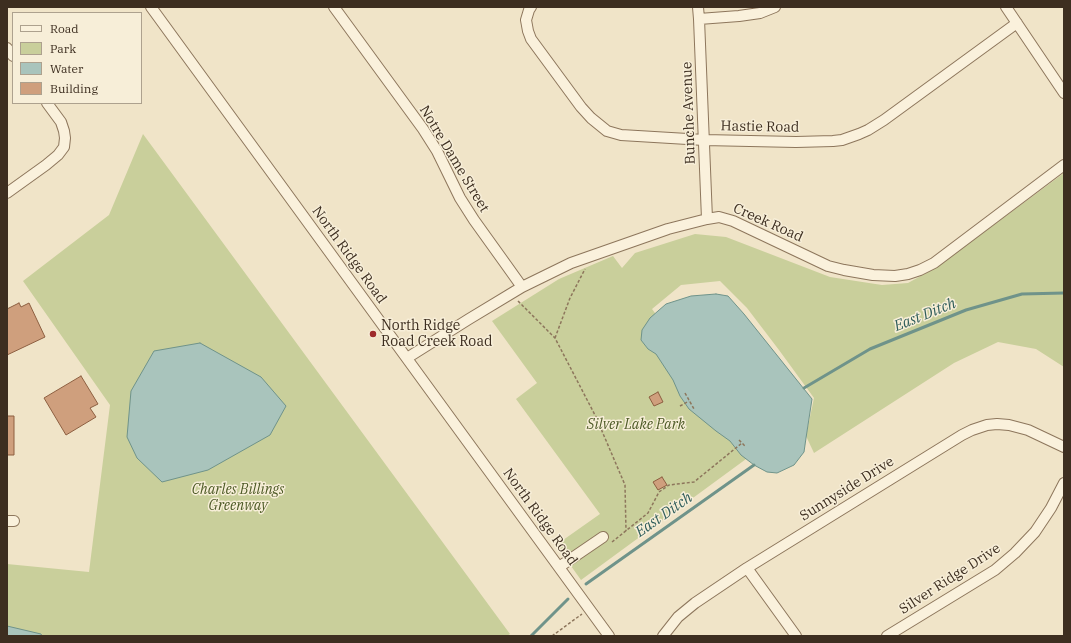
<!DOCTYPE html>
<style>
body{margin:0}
#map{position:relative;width:1071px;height:643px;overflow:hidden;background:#f0e4c8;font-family:"IBM Plex Serif",serif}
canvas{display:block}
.frame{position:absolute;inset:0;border:8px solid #3d2e20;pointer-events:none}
.legend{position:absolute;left:12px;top:12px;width:130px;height:92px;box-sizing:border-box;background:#f7eed8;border:1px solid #ada18e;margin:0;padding:5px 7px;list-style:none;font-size:12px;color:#3d2e20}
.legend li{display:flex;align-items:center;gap:8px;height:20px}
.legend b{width:20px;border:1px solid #ada18e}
</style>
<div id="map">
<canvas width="1071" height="643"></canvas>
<div class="frame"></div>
<ul class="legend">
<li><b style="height:5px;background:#faf1dc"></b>Road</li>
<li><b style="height:11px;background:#c9cf9b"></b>Park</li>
<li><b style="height:11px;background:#a9c4bc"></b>Water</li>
<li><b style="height:11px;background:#cf9f7d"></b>Building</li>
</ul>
</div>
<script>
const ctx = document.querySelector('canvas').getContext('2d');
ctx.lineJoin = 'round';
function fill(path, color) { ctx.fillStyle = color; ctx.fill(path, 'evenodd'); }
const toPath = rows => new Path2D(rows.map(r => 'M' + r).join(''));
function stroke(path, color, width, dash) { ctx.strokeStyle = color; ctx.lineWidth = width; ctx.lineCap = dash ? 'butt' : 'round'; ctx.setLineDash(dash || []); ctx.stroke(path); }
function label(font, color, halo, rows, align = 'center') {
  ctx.font = font + ' "IBM Plex Serif",serif'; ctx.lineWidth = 3; ctx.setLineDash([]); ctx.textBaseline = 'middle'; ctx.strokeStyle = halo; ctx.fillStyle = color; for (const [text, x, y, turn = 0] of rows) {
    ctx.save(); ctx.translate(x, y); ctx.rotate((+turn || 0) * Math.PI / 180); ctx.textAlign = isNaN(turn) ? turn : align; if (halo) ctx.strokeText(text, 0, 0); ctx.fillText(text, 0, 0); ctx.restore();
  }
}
fill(toPath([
 [143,134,510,634,507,636,7,636,7,564,89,572,110,405,23,281,109,215],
 [1064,173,1064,367,1036,349,998,342,954,363,814,453,806,436,814,398,779,350,747,308,720,281,681,285,652,309,757,451,581,580,556,545,600,514,516,399,537,383,492,321,559,279,613,256,622,268,635,253,695,234,726,237,830,277,882,285,908,283,937,267]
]), '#c9cf9b');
const water = toPath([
 [716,294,728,296,744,314,812,399,806,438,804,452,794,465,777,473,767,472,754,465,741,455,730,441,716,431,689,409,680,396,673,380,656,354,648,349,641,340,642,330,650,318,666,304,691,296,716,294],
 [200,343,261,377,286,406,270,435,208,470,162,482,137,458,127,437,131,391,154,351,200,343],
 [7,626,41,634,42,636,7,636,7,626]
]);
fill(water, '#a9c4bc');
stroke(water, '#6f938a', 1);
stroke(toPath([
 [804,388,870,349,966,310,1022,294,1064,293],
 [586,584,754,465],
 [531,636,568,599]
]), '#6f938a', 3);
const building = toPath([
 [19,303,21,307,29,303,45,337,7,355,7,309,19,303],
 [81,376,98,404,90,408,96,417,66,435,44,398,81,376],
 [658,392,663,402,654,406,649,397,658,392],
 [7,416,14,416,14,455,7,455,7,416],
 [662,477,667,485,658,490,653,482,662,477]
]);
fill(building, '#cf9f7d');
stroke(building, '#8d5f41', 1);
const minor = toPath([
 [151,7,609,636],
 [334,7,423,129,437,151,460,198,474,220,507,266,522,287],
 [531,7,529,10,526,20,528,31,531,39,581,107,591,118,607,131,621,135,704,140,796,142,833,141,842,140,859,134,868,130,884,120,1017,23],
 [698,7,699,19,707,219],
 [1006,7,1064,93],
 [699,19,739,16,760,13,775,7],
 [7,48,13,56],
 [7,193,46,165,58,155,64,147,65,138,64,131,61,122,47,103],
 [407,358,469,319,522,287,571,263,668,229,707,219,719,217,733,221,828,266,844,270,873,275,895,276,908,274,920,270,934,263,1064,165],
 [7,521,14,521],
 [559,567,603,537],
 [747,568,796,636],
 [663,636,678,617,695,603,747,568,962,435,972,430,987,425,997,424,1009,425,1028,430,1064,447],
 [887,636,995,570,1015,553,1035,532,1051,508,1064,483]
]);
stroke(minor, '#8d765c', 12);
stroke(toPath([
 [518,301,555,338,596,417,625,485,626,531],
 [555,338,570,298,585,269],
 [685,393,694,409],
 [680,406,689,401],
 [739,440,745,446],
 [612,542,648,513,659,492,669,485,694,482,742,443],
 [552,636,582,614]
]), '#8d765c', 1.5, [3, 2]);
stroke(minor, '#faf1dc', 10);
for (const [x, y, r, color] of [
 [373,334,4,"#9e2a2b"]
]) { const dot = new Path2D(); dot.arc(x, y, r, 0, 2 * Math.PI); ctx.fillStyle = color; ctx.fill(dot); stroke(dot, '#f7eed8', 1.5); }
label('14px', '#3d2e20', '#f7eed8', [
 ["Bunche Avenue",689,113,-92],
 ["Hastie Road",760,127,1],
 ["Notre Dame Street",454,159,59],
 ["Creek Road",768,223,24],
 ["North Ridge Road",349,255,54],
 ["Sunnyside Drive",847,489,-32],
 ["North Ridge Road",540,517,54],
 ["Silver Ridge Drive",950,579,-33]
]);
label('14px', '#3d2e20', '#f7eed8', [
 ["North Ridge",381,326],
 ["Road Creek Road",381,342]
], 'left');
label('italic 14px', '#4d5a26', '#f7eed8', [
 ["Silver Lake Park",636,425],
 ["Charles Billings",238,490],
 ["Greenway",238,506]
]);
label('italic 15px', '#2f5d5a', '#f7eed8', [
 ["East Ditch",925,315,-22],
 ["East Ditch",664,515,-35]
]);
</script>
